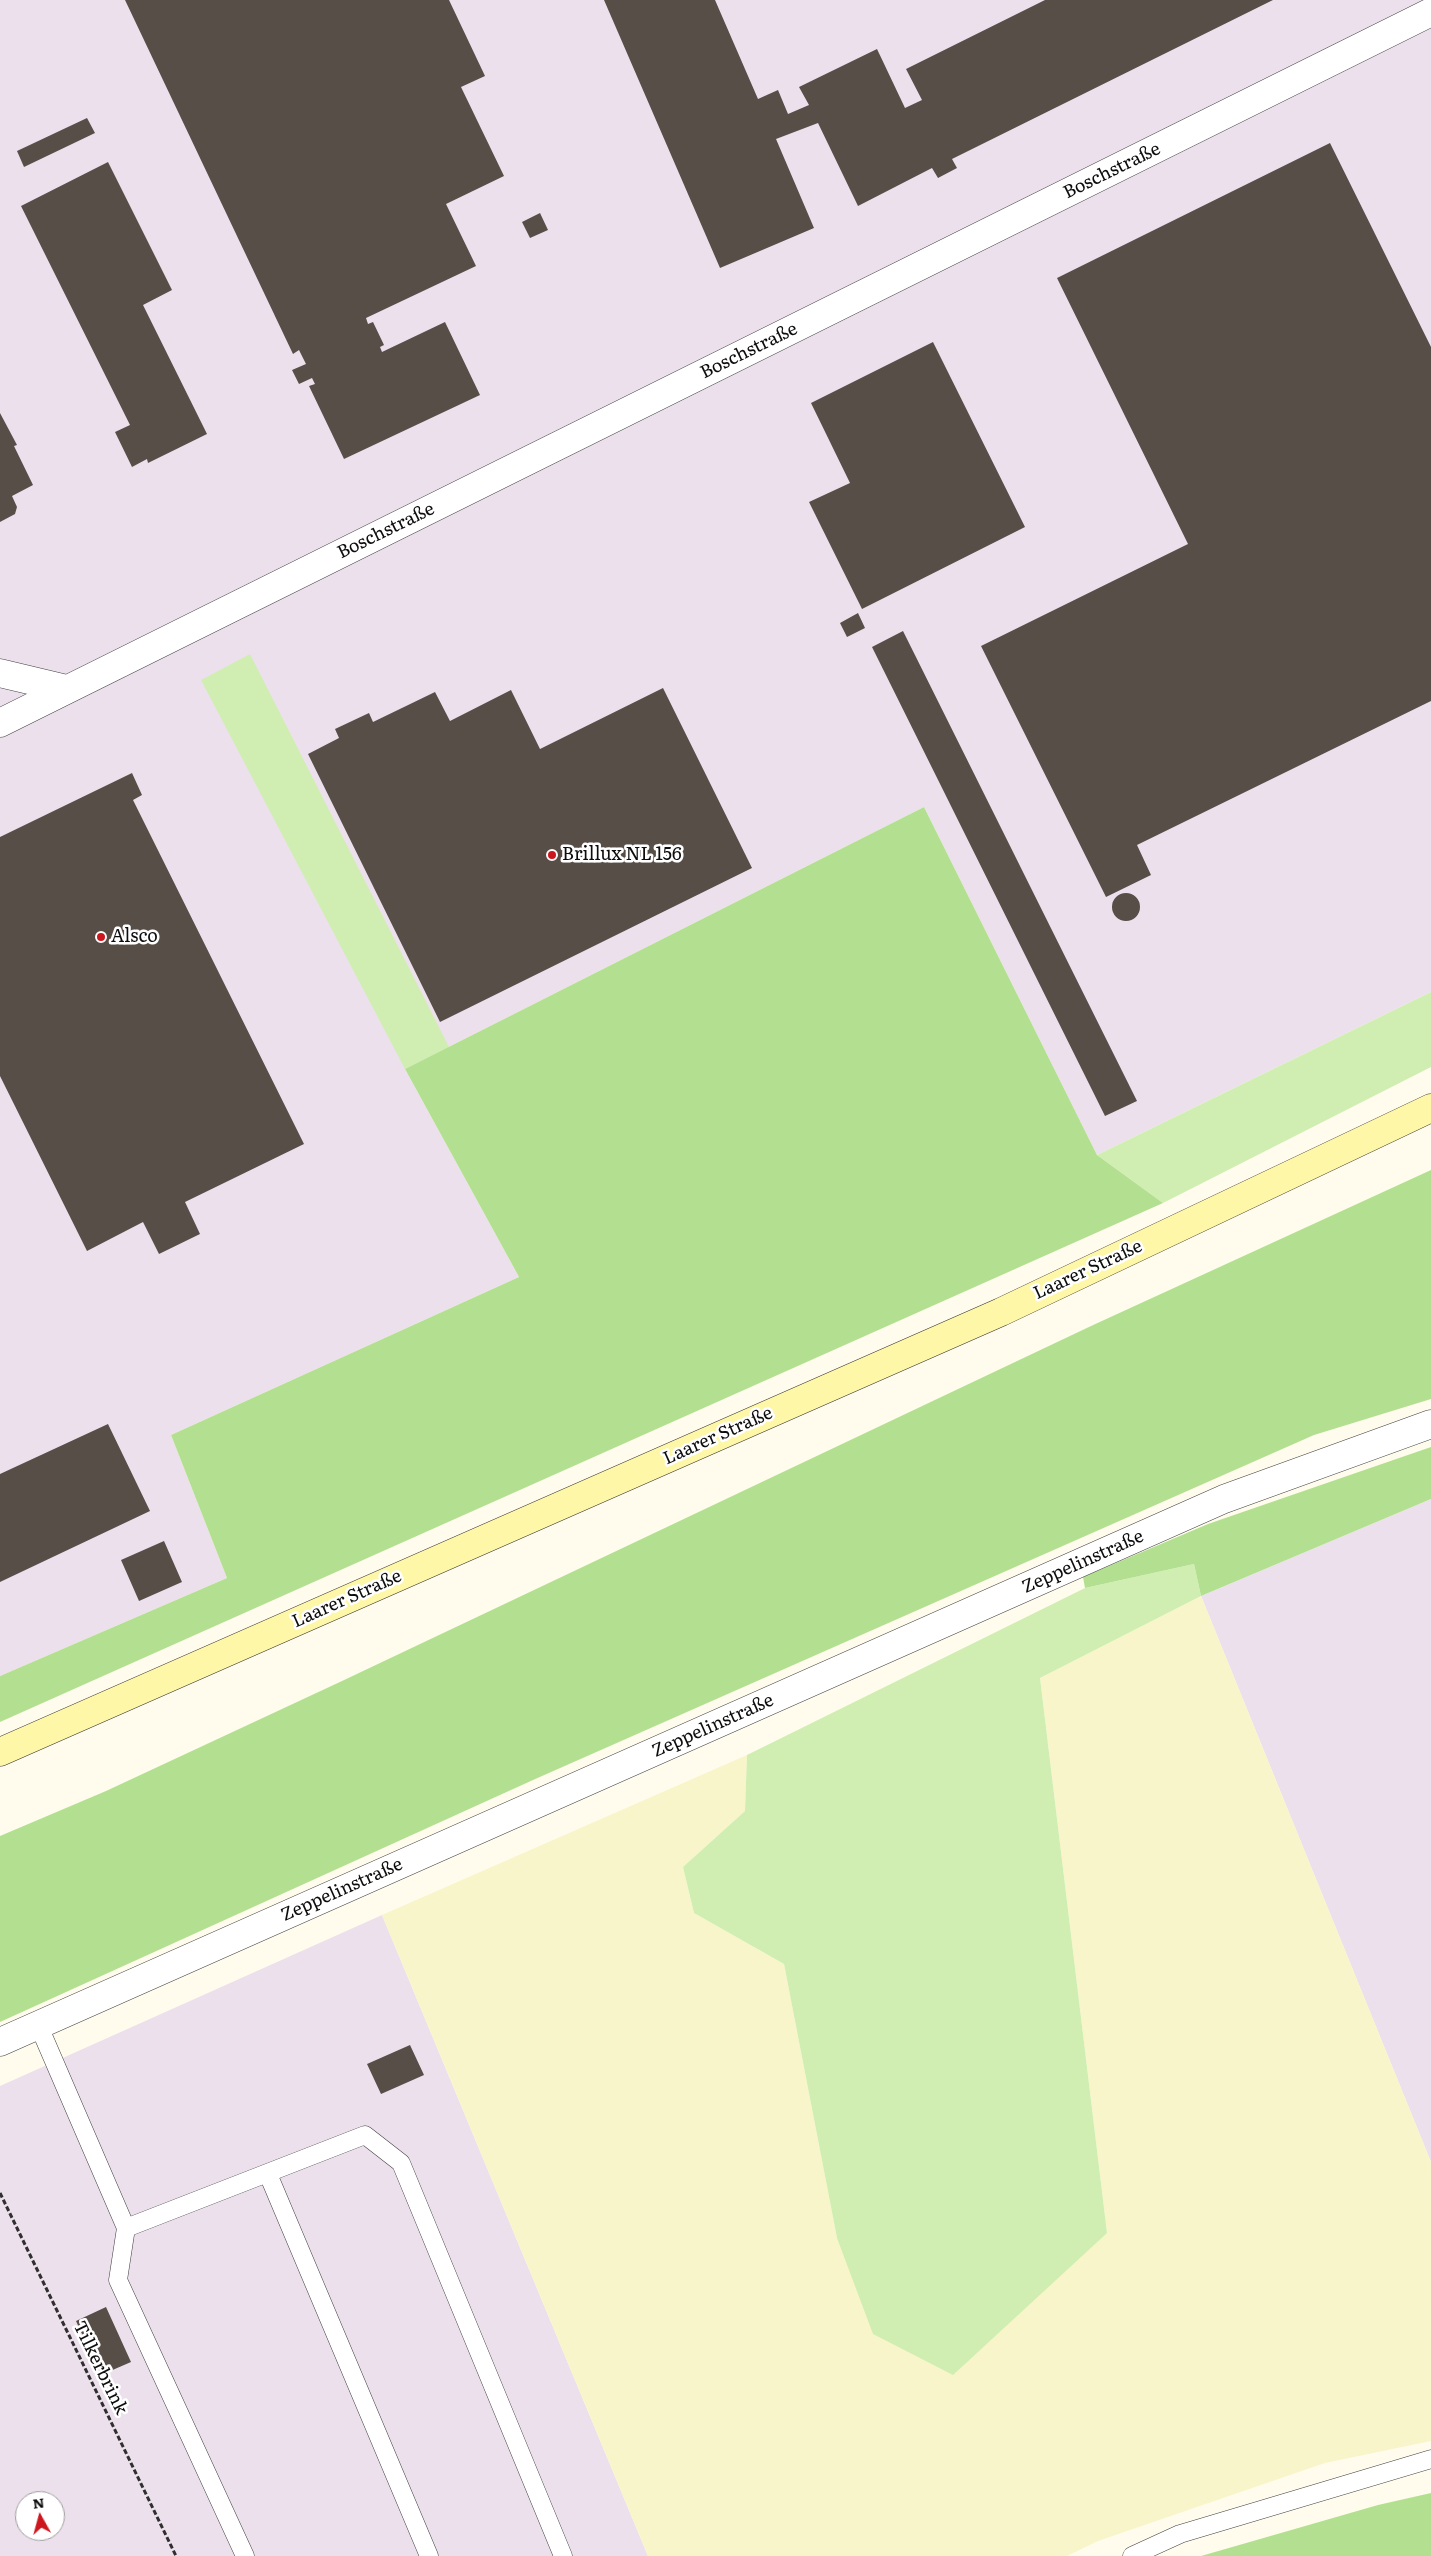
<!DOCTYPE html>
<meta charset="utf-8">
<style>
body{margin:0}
#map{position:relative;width:1431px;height:2556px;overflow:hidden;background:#fffced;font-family:Literata,serif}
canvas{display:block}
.north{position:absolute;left:15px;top:2491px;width:50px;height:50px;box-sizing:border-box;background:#fff;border:1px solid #9e9e9e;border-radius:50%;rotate:353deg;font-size:14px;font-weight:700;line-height:20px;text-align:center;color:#0d0d0d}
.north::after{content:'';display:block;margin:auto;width:18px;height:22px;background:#cb171d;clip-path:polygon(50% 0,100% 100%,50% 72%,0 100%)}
</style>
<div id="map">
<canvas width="1431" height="2556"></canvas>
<div class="north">N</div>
</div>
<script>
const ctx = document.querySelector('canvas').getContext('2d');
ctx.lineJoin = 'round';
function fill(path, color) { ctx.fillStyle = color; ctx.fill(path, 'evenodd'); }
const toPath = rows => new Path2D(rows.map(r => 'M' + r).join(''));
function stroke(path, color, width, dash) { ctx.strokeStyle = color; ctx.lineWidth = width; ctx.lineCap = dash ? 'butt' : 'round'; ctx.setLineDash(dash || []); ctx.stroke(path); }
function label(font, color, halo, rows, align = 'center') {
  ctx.font = font + ' Literata,serif'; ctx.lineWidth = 5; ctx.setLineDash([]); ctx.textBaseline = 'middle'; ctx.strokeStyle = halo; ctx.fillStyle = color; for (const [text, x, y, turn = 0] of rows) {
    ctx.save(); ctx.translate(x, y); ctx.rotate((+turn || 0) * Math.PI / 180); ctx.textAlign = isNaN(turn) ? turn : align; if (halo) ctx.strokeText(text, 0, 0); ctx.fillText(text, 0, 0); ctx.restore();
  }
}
fill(toPath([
 [0,0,1431,0,1431,992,1097,1155,924,807,405,1069,519,1277,171,1435,227,1578,0,1676],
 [1431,1499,1431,2162,1201,1596],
 [382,1915,648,2556,0,2556,0,2086],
 [25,2501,55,2501,55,2531,25,2531]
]), '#ece0ed');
fill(toPath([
 [1201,1596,1431,2162,1431,2441,1325,2463,1098,2541,1067,2556,648,2556,382,1915,747,1755,745,1811,683,1867,694,1913,784,1964,837,2238,1107,2233,1040,1678]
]), '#f8f5ca');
fill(toPath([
 [250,654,449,1047,405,1069,201,680],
 [1431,992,1431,1067,1163,1203,1097,1155],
 [1194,1564,1201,1596,1040,1678,1107,2233,953,2375,873,2334,837,2238,784,1964,694,1913,683,1867,745,1811,747,1755,1085,1588]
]), '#d0eeb2');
fill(toPath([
 [924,807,1097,1155,1163,1203,0,1722,0,1676,227,1578,171,1435,519,1277,405,1069],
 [1431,1170,1431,1399,1314,1435,533,1780,0,2022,0,1836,106,1791,342,1681,1091,1326],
 [1431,1447,1431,1499,1201,1596,1194,1564,1085,1588,1083,1577,1208,1524],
 [1431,2493,1431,2556,1201,2556,1378,2505]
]), '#b3e090');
fill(toPath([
 [125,0,449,0,485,76,461,87,504,176,446,204,476,266,366,318,368,324,373,322,384,345,380,347,382,352,445,322,480,395,344,459,309,386,315,384,312,378,299,384,292,370,306,364,299,350,293,354],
 [604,0,715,0,758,99,778,90,788,114,809,105,799,87,877,49,905,108,922,100,906,69,1045,0,1273,0,952,159,957,168,938,178,932,168,858,206,818,123,776,139,814,228,720,268],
 [87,118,95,133,24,167,17,151],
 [1330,143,1431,347,1431,701,1137,845,1151,875,1106,897,981,646,1188,544,1057,278],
 [108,162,172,290,143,305,207,434,148,463,147,459,132,467,115,432,130,425,21,206],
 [540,213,548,230,530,238,522,222],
 [933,342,1025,527,862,609,809,502,850,483,811,403],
 [0,413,17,445,14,446,33,485,12,496,17,507,15,514,0,522],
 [858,613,865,628,847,637,840,623],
 [903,631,1137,1101,1105,1116,872,647],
 [663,688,752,868,440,1022,308,754,339,738,335,729,369,713,373,722,435,692,450,721,511,690,540,749],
 [132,773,142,795,133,800,304,1144,185,1202,200,1234,159,1254,143,1222,87,1251,0,1076,0,837],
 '1112 907a14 14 0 1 1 28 0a14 14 0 1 1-28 0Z',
 [108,1424,150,1511,0,1582,0,1474],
 [164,1541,182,1582,139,1601,121,1560],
 [410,2045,424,2075,381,2094,367,2064],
 [106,2307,131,2362,101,2375,76,2321]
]), '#574e48');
const lane = toPath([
 [38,2024,126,2228,118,2280,245,2556],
 [268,2174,429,2556],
 [126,2228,365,2135,401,2163,563,2556],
 [1132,2556,1180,2534,1431,2459]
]);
const street = toPath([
 [0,673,67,689],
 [0,723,1431,12],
 [0,2042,1224,1499,1431,1424]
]);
const secondary = toPath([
 [0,1752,1001,1312,1431,1108]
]);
stroke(lane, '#404040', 19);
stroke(street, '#404040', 29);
stroke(secondary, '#2f2f2f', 29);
stroke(toPath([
 [0,2193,176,2556]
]), '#2f2f2f', 3, [5, 2.5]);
stroke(lane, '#fff', 18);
stroke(street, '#fff', 28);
stroke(secondary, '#fff7a8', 28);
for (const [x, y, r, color] of [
 [552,855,5,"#cb171d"],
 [101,937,5,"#cb171d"]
]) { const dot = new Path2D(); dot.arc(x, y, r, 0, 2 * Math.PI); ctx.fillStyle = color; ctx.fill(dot); stroke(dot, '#fff', 2); }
label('18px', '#0d0d0d', '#fff', [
 ["Boschstraße",1112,171,-26],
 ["Boschstraße",749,351,-26],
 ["Boschstraße",386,531,-26],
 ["Laarer Straße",1088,1270,-25],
 ["Laarer Straße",718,1436,-24],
 ["Zeppelinstraße",1083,1562,-24],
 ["Laarer Straße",347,1599,-24],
 ["Zeppelinstraße",713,1726,-24],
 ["Zeppelinstraße",342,1890,-24],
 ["Tilkerbrink",100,2368,64]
]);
label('18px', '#0d0d0d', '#fff', [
 ["Brillux NL 156",562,855],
 ["Alsco",111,937]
], 'left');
</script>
